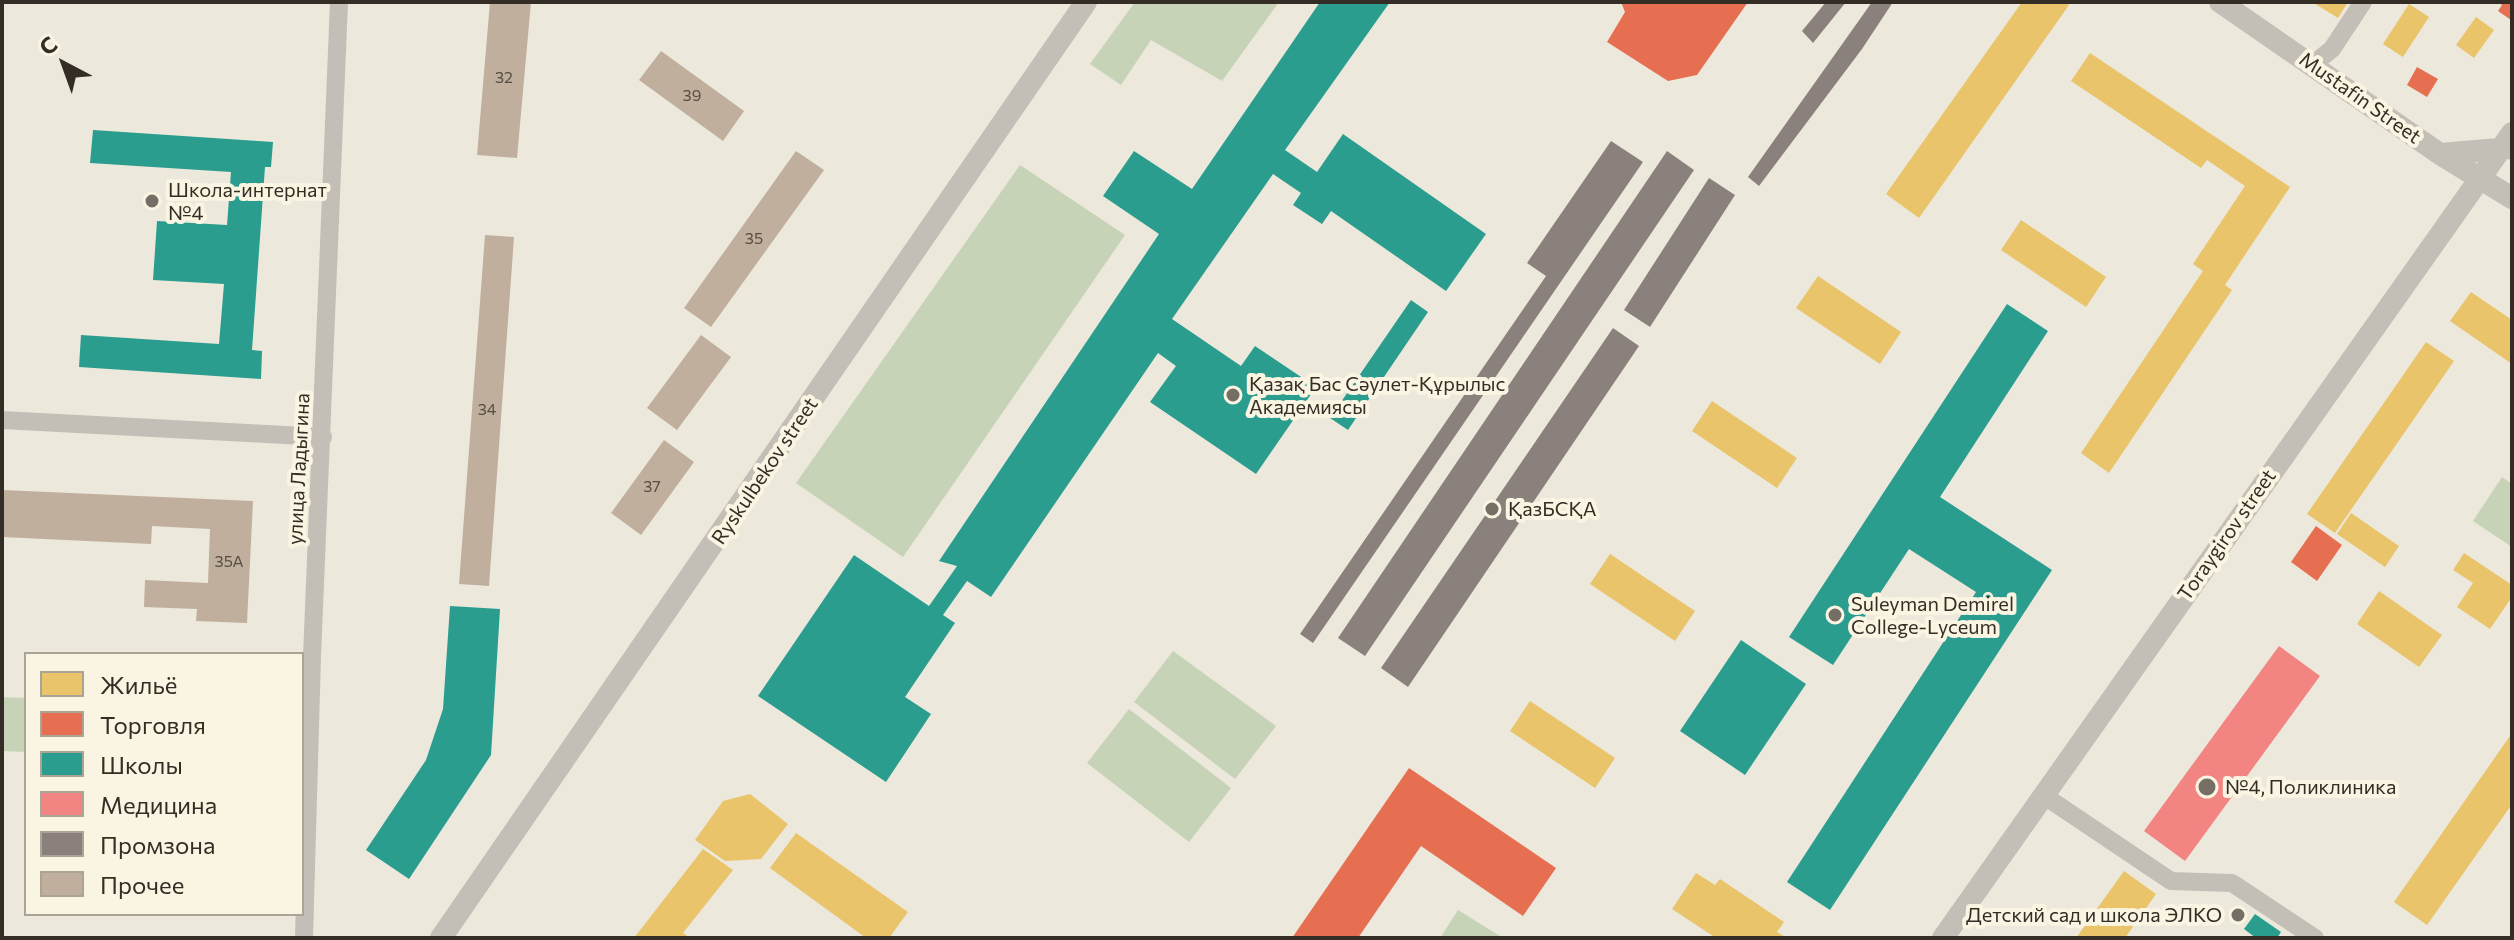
<!DOCTYPE html>
<meta charset="utf-8">
<style>
body{margin:0}
#map{position:relative;width:2514px;height:940px;overflow:hidden;background:#ece8dc;font-family:Commissioner,sans-serif}
canvas{display:block}
.frame{position:absolute;inset:0;border:4px solid #342d25;pointer-events:none}
.legend{position:absolute;left:24px;top:652px;width:280px;height:264px;box-sizing:border-box;background:#faf4e2;border:2px solid #aba496;margin:0;padding:10px 14px;list-style:none;font-size:24px;color:#342d25}
.legend li{display:flex;align-items:center;gap:16px;height:40px}
.legend b{width:40px;border:2px solid #aba496}
.north{position:absolute;left:24px;top:24px;width:80px;height:80px;-webkit-text-stroke:6px #faf4e2;paint-order:stroke;rotate:319deg;font-size:22px;font-weight:700;line-height:32px;text-align:center;color:#342d25}
.north::after{content:'';display:block;margin:auto;width:28px;height:36px;background:#342d25;clip-path:polygon(50% 0,100% 100%,50% 72%,0 100%)}
</style>
<div id="map">
<canvas width="2514" height="940"></canvas>
<div class="frame"></div>
<ul class="legend">
<li><b style="height:22px;background:#e9c46a"></b>Жильё</li>
<li><b style="height:22px;background:#e76f51"></b>Торговля</li>
<li><b style="height:22px;background:#2a9d8f"></b>Школы</li>
<li><b style="height:22px;background:#f28482"></b>Медицина</li>
<li><b style="height:22px;background:#8a817c"></b>Промзона</li>
<li><b style="height:22px;background:#c1af9d"></b>Прочее</li>
</ul>
<div class="north">С</div>
</div>
<script>
const ctx = document.querySelector('canvas').getContext('2d');
ctx.lineJoin = 'round';
function fill(path, color) { ctx.fillStyle = color; ctx.fill(path, 'evenodd'); }
const toPath = rows => new Path2D(rows.map(r => 'M' + r).join(''));
function stroke(path, color, width, dash) { ctx.strokeStyle = color; ctx.lineWidth = width; ctx.lineCap = dash ? 'butt' : 'round'; ctx.setLineDash(dash || []); ctx.stroke(path); }
function label(font, color, halo, rows, align = 'center') {
  ctx.font = font + ' Commissioner,sans-serif'; ctx.lineWidth = 8; ctx.setLineDash([]); ctx.textBaseline = 'middle'; ctx.strokeStyle = halo; ctx.fillStyle = color; for (const [text, x, y, turn = 0] of rows) {
    ctx.save(); ctx.translate(x, y); ctx.rotate((+turn || 0) * Math.PI / 180); ctx.textAlign = isNaN(turn) ? turn : align; if (halo) ctx.strokeText(text, 0, 0); ctx.fillText(text, 0, 0); ctx.restore();
  }
}
fill(toPath([
 [1135,2,1279,2,1222,81,1151,40,1121,85,1090,64],
 [1020,165,1125,235,903,557,796,483],
 [2502,477,2512,484,2512,547,2473,521],
 [1173,651,1276,726,1235,779,1134,702],
 [2,697,26,698,26,752,2,751],
 [1129,709,1231,788,1189,842,1087,763],
 [1458,910,1503,938,1440,938]
]), '#c7d3b6');
fill(toPath([
 [2022,2,2065,2,2069,5,1919,218,1886,194],
 [2312,2,2348,2,2338,18],
 [2409,4,2429,17,2403,57,2383,44],
 [2476,17,2494,30,2474,58,2456,45],
 [2090,53,2290,187,2225,285,2232,290,2109,473,2081,453,2203,271,2193,264,2245,186,2207,160,2201,168,2071,81],
 [2021,220,2106,277,2086,307,2001,250],
 [1818,276,1901,332,1880,364,1796,308],
 [2471,292,2512,320,2512,364,2450,321],
 [2426,342,2454,361,2335,533,2307,514],
 [1712,401,1797,458,1777,488,1692,431],
 [2351,513,2399,546,2385,567,2337,534],
 [2464,553,2512,585,2512,597,2490,629,2457,607,2473,583,2453,570],
 [1610,554,1695,611,1675,641,1590,584],
 [2379,591,2442,635,2419,667,2357,624],
 [1530,701,1615,758,1595,788,1510,731],
 [2512,733,2512,804,2427,925,2394,902],
 [750,794,788,824,761,859,725,861,695,840,723,801],
 [796,833,908,912,889,938,866,938,770,868],
 [703,849,733,870,683,933,690,938,634,938],
 [2124,871,2156,894,2125,938,2076,938],
 [1696,873,1715,885,1720,879,1784,922,1777,932,1787,938,1716,938,1672,909]
]), '#e9c46a');
fill(toPath([
 [1621,2,1748,2,1697,75,1668,81,1607,42,1625,12],
 [2498,2,2512,2,2511,20,2498,11,2502,5],
 [2417,67,2438,79,2427,97,2407,85],
 [2316,526,2342,545,2317,581,2291,562],
 [1409,768,1556,868,1523,916,1421,846,1358,938,1292,938]
]), '#e76f51');
fill(toPath([
 [1320,2,1390,2,1285,150,1317,172,1343,134,1486,234,1446,291,1331,211,1322,224,1293,205,1301,193,1273,174,1172,319,1241,366,1255,346,1316,387,1256,474,1150,402,1176,366,1158,353,991,597,967,581,943,615,955,623,905,697,931,714,886,782,758,696,854,555,929,606,957,566,939,561,1159,234,1103,196,1134,151,1192,189],
 [93,130,273,142,271,167,265,167,252,350,262,351,261,379,79,367,81,335,219,344,224,284,153,280,157,221,227,225,231,172,90,163],
 [1411,300,1428,312,1348,430,1330,418],
 [2007,304,2048,331,1940,497,2052,570,1830,910,1787,882,1976,592,1909,549,1833,665,1789,637],
 [450,606,500,609,491,755,409,879,366,850,426,760,443,709],
 [1741,640,1806,684,1745,775,1680,731],
 [2255,914,2281,932,2277,938,2256,938,2244,929]
]), '#2a9d8f');
fill(toPath([
 [2279,646,2320,676,2185,861,2144,831]
]), '#f28482');
fill(toPath([
 [1826,2,1846,2,1813,43,1802,31],
 [1872,2,1893,2,1862,49,1759,186,1748,177],
 [1611,141,1643,162,1313,643,1300,634,1546,276,1527,263],
 [1667,151,1694,170,1365,656,1338,638],
 [1709,178,1735,195,1650,327,1624,310],
 [1613,328,1639,346,1408,687,1381,668]
]), '#8a817c');
fill(toPath([
 [490,2,531,2,517,158,477,155],
 [661,51,744,111,723,141,639,80],
 [796,151,824,170,711,327,684,308],
 [485,235,514,237,489,586,459,584],
 [701,335,731,357,677,430,647,408],
 [664,440,694,462,641,535,611,513],
 [2,490,253,501,247,623,196,621,197,609,144,607,145,580,208,583,210,529,152,526,151,544,2,537]
]), '#c1af9d');
stroke(toPath([
 [2312,65,2332,49,2363,2],
 [2,420,323,437],
 [2043,795,2171,881,2232,883,2315,938],
 [304,938,312,656,339,2]
]), '#c4bfb6', 18);
stroke(toPath([
 [2220,2,2440,154,2512,198],
 [2440,154,2511,148],
 [441,938,1086,2],
 [1943,938,2512,133]
]), '#c4bfb6', 22);
for (const [x, y, r, color] of [
 [152,201,8,"#746e65"],
 [1233,395,8,"#746e65"],
 [1492,509,8,"#746e65"],
 [1835,615,8,"#746e65"],
 [2207,787,10,"#746e65"],
 [2238,915,8,"#746e65"]
]) { const dot = new Path2D(); dot.arc(x, y, r, 0, 2 * Math.PI); ctx.fillStyle = color; ctx.fill(dot); stroke(dot, '#faf4e2', 3); }
label('16px', '#574e43', null, [
 ["32",504,78],
 ["39",692,96],
 ["35",754,239],
 ["34",487,410],
 ["37",652,487],
 ["35А",229,562]
]);
label('20px', '#342d25', '#faf4e2', [
 ["Mustafin Street",2360,98,35],
 ["улица Ладыгина",299,469,-87],
 ["Ryskulbekov street",765,471,-56],
 ["Toraygirov street",2227,535,-55]
]);
label('20px', '#342d25', '#faf4e2', [
 ["Школа-интернат",168,190],
 ["№4",168,213],
 ["Қазақ Бас Сәулет-Құрылыс",1249,384],
 ["Академиясы",1249,407],
 ["ҚазБСҚА",1508,509],
 ["Suleyman Demirel",1851,604],
 ["College-Lyceum",1851,627],
 ["№4, Поликлиника",2225,787],
 ["Детский сад и школа ЭЛКО",2222,915,"right"]
], 'left');
</script>
